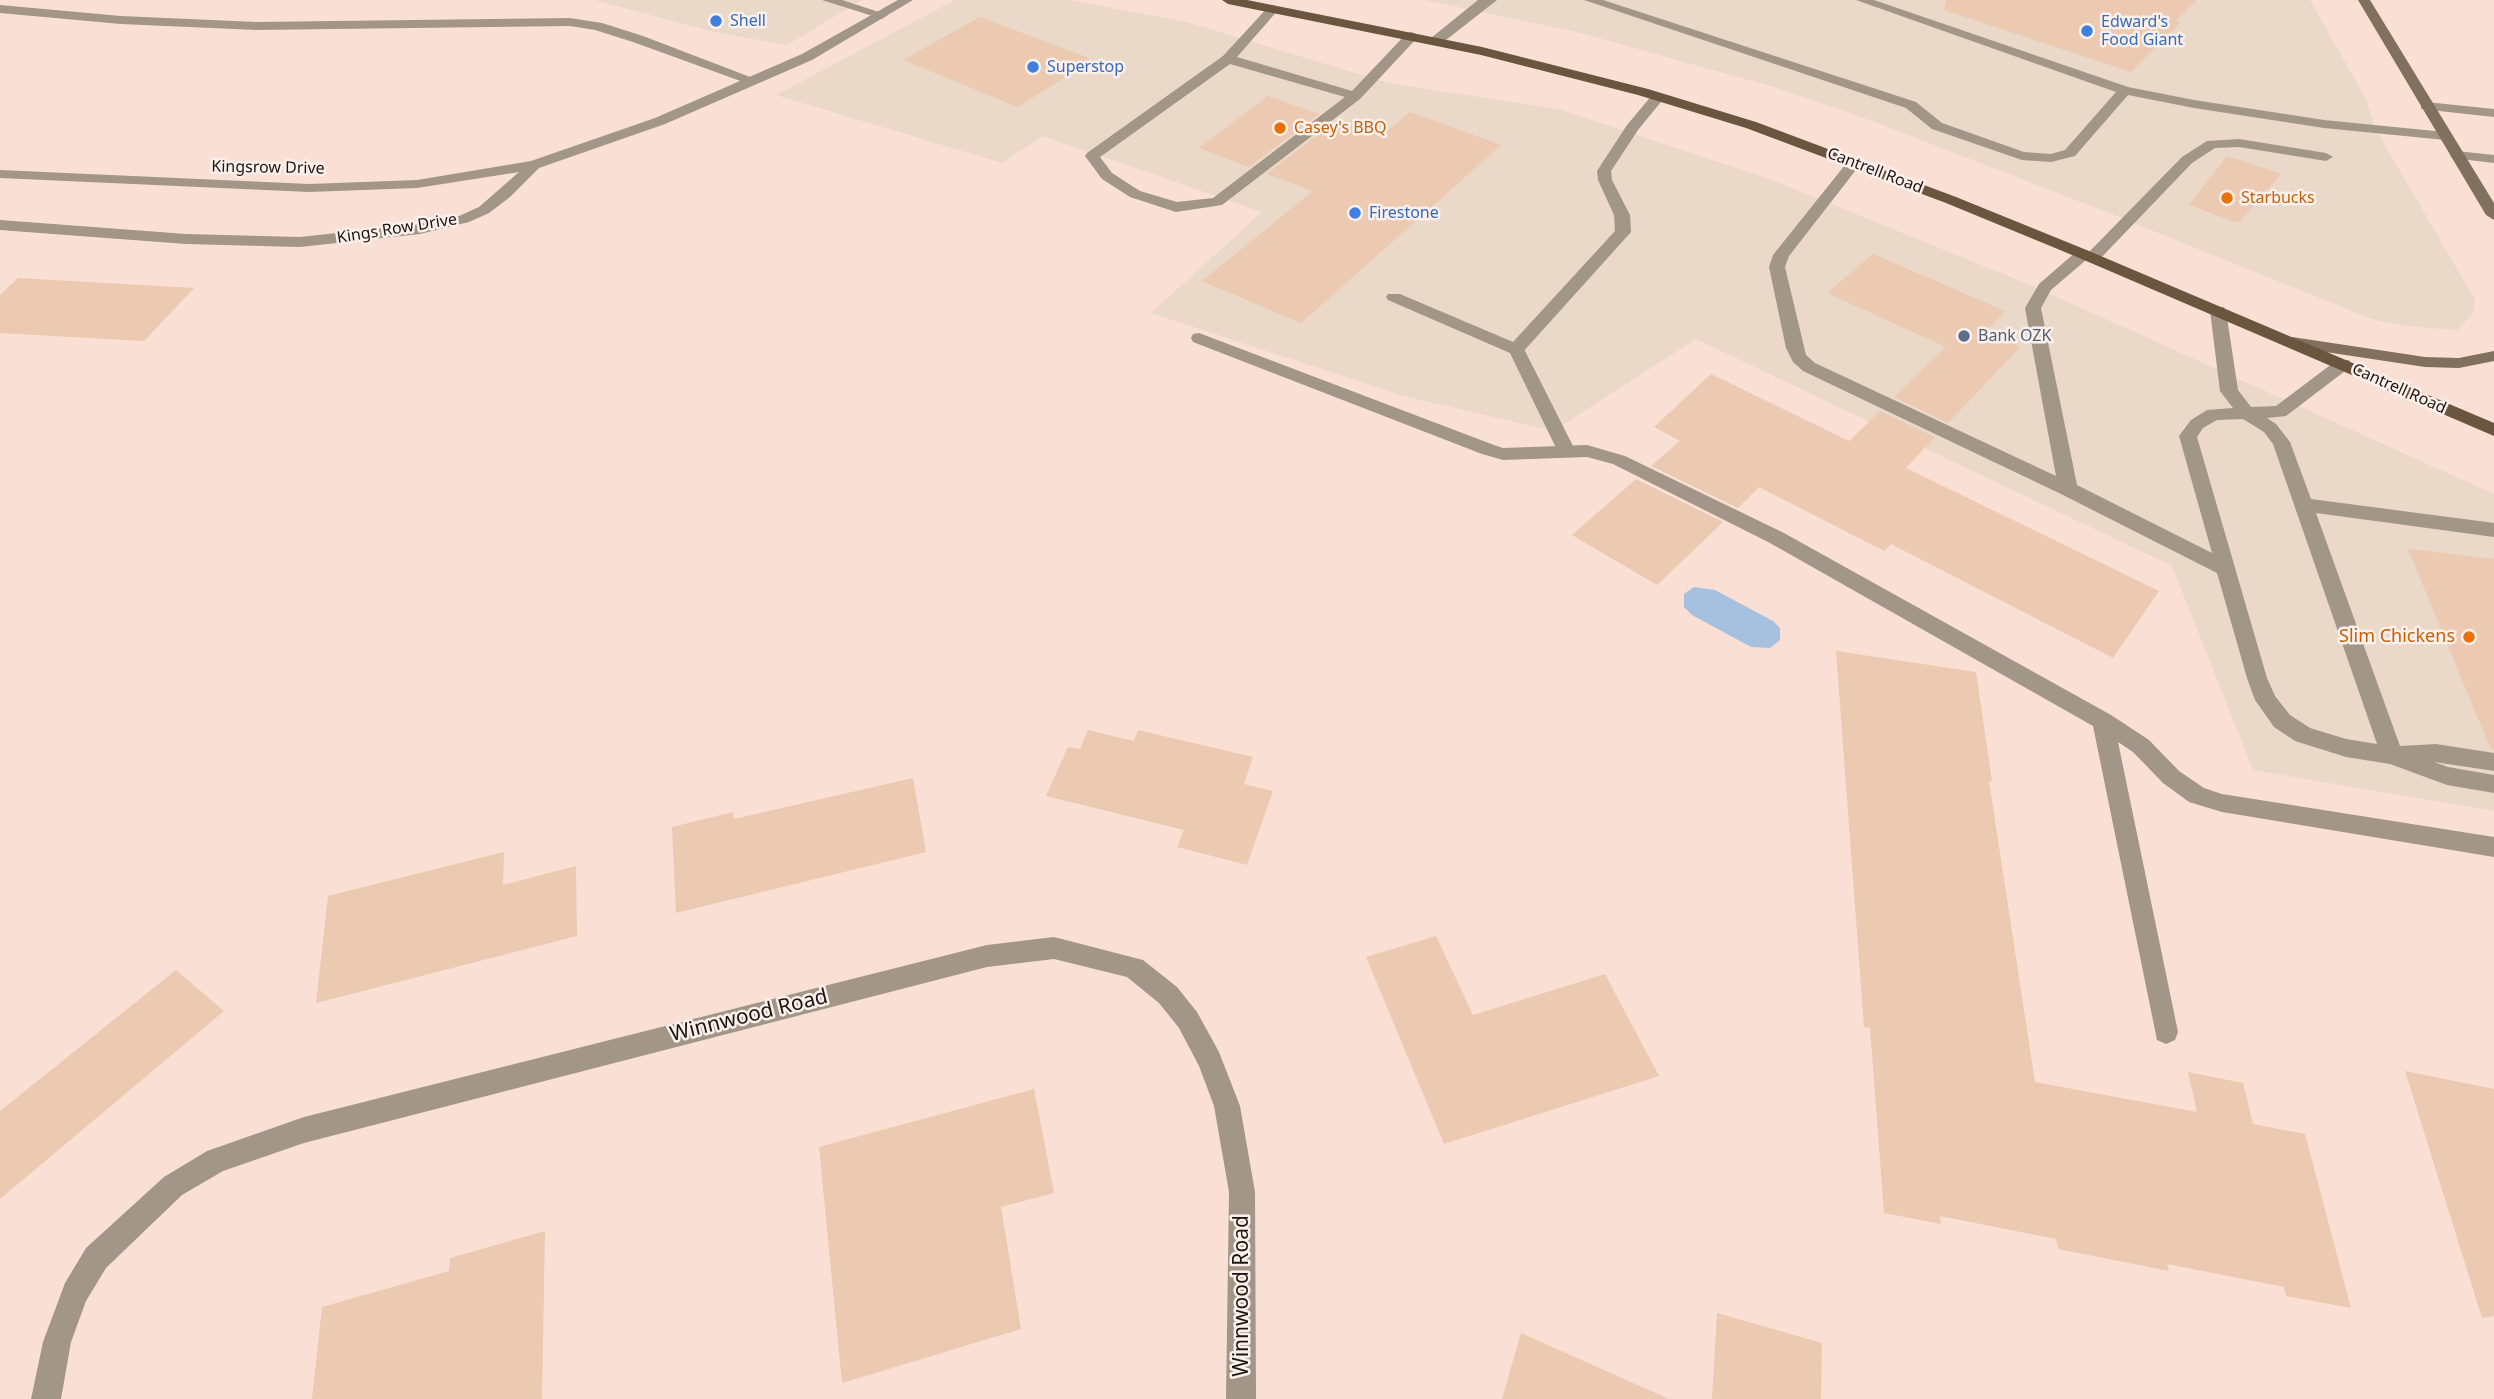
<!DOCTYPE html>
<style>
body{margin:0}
canvas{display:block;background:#fadfd4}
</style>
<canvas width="2494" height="1399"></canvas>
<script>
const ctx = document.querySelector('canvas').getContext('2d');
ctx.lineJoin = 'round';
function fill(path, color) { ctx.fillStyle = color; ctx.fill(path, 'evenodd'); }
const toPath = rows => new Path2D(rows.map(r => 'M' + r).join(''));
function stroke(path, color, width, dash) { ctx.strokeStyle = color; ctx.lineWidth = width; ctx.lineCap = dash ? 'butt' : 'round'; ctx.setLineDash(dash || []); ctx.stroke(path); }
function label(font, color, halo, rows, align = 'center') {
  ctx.font = font + ' "Noto Sans",sans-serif'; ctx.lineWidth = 5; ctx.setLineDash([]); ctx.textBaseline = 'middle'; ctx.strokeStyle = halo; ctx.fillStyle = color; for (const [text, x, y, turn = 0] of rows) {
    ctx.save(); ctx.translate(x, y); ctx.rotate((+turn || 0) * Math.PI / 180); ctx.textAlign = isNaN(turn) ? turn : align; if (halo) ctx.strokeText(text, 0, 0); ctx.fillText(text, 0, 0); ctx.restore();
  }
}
fill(toPath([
 [594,0,862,0,787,45,714,32],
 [955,0,1069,0,1187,22,1388,83,1558,109,1767,178,2028,284,2494,494,2494,811,2253,770,2172,566,1696,339,1553,431,1400,395,1151,313,1262,212,1043,136,1002,163,776,95],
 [1425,0,2310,0,2366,99,2375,128,2475,300,2473,313,2457,330,2404,326,2372,319,2099,209,1872,121,1777,88,1581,33]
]), '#ead8c8');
fill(toPath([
 [1694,587,1715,590,1773,621,1780,628,1780,640,1770,648,1751,647,1692,615,1684,607,1684,594]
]), '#a6c1df');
fill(toPath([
 [1946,0,2197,0,2176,20,2181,22,2131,72,1944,10],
 [980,17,1089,58,1085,61,1089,62,1018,107,903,60],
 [1268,96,1319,114,1249,167,1199,148],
 [1410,112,1501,145,1301,323,1202,281,1313,191,1267,174,1337,120,1381,136],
 [2227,156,2281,174,2238,223,2189,205],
 [1873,254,2005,311,1986,331,2020,347,1948,423,1894,397,1946,347,1827,293],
 [18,278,194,288,144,341,0,333,0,295],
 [1711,374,1849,441,1880,411,1935,437,1906,468,2159,591,2113,658,1891,544,1884,551,1759,487,1738,508,1651,466,1680,441,1654,427],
 [1636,479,1723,522,1657,585,1572,535],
 [2408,549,2494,559,2494,750,2491,750],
 [1836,651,1976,672,1992,781,1989,781,2035,1082,2197,1112,2188,1072,2243,1083,2253,1124,2305,1134,2351,1308,2286,1296,2284,1287,2167,1264,2169,1271,2058,1249,2056,1239,1940,1216,1941,1224,1884,1213,1870,1028,1864,1027],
 [1088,730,1134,741,1138,730,1253,757,1244,784,1273,791,1247,865,1177,847,1184,830,1046,796,1068,747,1080,749],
 [913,778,926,852,676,913,672,827,733,812,734,819],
 [504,852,503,885,576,866,577,936,316,1003,328,896],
 [1436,936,1473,1015,1605,974,1659,1076,1444,1144,1366,957],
 [176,970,224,1011,0,1199,0,1111],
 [2405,1071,2494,1089,2494,1316,2482,1318],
 [1034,1089,1054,1193,1001,1207,1021,1329,842,1383,819,1147],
 [545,1231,542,1399,312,1399,322,1307,449,1271,450,1258],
 [1717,1313,1822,1343,1821,1399,1712,1399],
 [1521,1333,1669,1399,1502,1399]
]), '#ecc9b1');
fill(toPath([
 [822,0,842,0,888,15,882,19,822,0],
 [1478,0,1497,0,1441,44,1431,44,1431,38,1478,0],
 [1584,0,1603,0,1916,102,1942,123,2024,152,2051,154,2065,150,2116,92,1856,0,1874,0,2128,87,2194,100,2324,120,2445,132,2452,136,2445,140,2324,128,2194,108,2128,95,2075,156,2051,162,2022,160,1932,129,1906,108,1584,0],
 [0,5,121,16,257,22,570,18,602,23,643,36,758,80,756,83,746,83,633,42,595,30,570,26,257,30,121,24,0,13,0,5],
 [1273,5,1279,9,1237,57,1352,91,1407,33,1412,32,1419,36,1360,99,1222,205,1176,212,1130,197,1102,179,1085,156,1087,153,1223,56,1269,6,1273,5],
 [1230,64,1345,97,1213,198,1177,202,1140,191,1112,173,1100,157,1230,64],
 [1658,93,1665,97,1638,130,1611,171,1612,180,1630,215,1631,232,1522,353,1510,353,1388,300,1386,297,1388,294,1400,294,1513,342,1615,231,1614,215,1598,180,1597,171,1627,125,1653,94,1658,93],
 [2239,139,2326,153,2333,157,2326,161,2239,147,2215,148,2192,163,2098,261,2086,260,2051,290,2041,308,2077,485,2212,553,2179,436,2191,420,2207,410,2233,408,2220,391,2210,311,2212,307,2224,307,2226,311,2238,390,2251,407,2276,406,2337,360,2349,360,2351,364,2349,368,2286,416,2267,418,2276,424,2290,442,2311,499,2494,523,2494,537,2316,513,2400,746,2436,744,2494,753,2494,771,2434,762,2448,767,2494,775,2494,793,2447,785,2390,764,2346,757,2295,741,2274,727,2255,700,2247,678,2217,573,2061,494,1803,371,1793,362,1786,348,1769,267,1773,255,1849,160,1859,160,1861,163,1859,166,1789,256,1785,267,1806,355,1815,363,2056,476,2025,308,2039,284,2077,251,2089,252,2182,157,2207,141,2239,139],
 [2243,419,2264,432,2273,444,2377,744,2346,739,2310,728,2290,715,2275,696,2267,678,2197,437,2203,428,2217,420,2243,419],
 [2457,151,2494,155,2494,163,2452,158,2450,155,2452,152,2457,151],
 [1199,333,1494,445,1503,448,1587,445,1625,456,1784,533,2111,715,2149,740,2179,771,2204,788,2222,794,2494,837,2494,857,2222,812,2189,802,2163,783,2133,752,2118,742,2178,1032,2175,1040,2166,1044,2157,1040,2093,726,1770,543,1613,464,1587,457,1503,460,1482,454,1193,342,1191,338,1193,334,1199,333]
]), '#a29689');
fill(toPath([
 [898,0,913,0,812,60,665,124,539,168,510,197,489,213,469,222,420,234,300,247,186,244,0,230,0,220,186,234,300,237,420,224,459,216,479,207,519,172,417,188,309,192,0,178,0,170,309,184,417,180,531,161,655,118,802,54,898,0],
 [2426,102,2494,109,2494,117,2421,109,2421,103,2426,102],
 [1516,344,1524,349,1575,450,1572,454,1560,454,1557,450,1508,349,1516,344],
 [1054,937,1143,960,1177,987,1197,1012,1219,1052,1240,1106,1255,1192,1256,1399,1226,1399,1229,1192,1214,1106,1199,1066,1179,1028,1159,1003,1127,977,1054,959,987,967,304,1143,223,1171,182,1195,106,1268,86,1301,71,1342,61,1399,31,1399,43,1342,65,1283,86,1248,164,1177,207,1151,304,1117,987,945,1054,937]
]), '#a29689');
fill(toPath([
 [2358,0,2370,0,2494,203,2494,220,2486,215,2358,0],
 [2292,337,2425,357,2459,358,2494,351,2494,361,2459,368,2425,367,2286,346,2284,342,2292,337]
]), '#81705d');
fill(toPath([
 [1222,0,1247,0,1482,47,1648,89,1756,122,1956,197,2089,251,2494,423,2494,436,2077,257,1946,203,1746,128,1638,95,1481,55,1228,4,1222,0]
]), '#6a553e');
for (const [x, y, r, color] of [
 [716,21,7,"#3f7fe0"],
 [2087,31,7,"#3f7fe0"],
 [1033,67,7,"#3f7fe0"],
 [1280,128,7,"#e8710a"],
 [2227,198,7,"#e8710a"],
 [1355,213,7,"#3f7fe0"],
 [1964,336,7,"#5c6f8a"],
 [2469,637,7,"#e8710a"]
]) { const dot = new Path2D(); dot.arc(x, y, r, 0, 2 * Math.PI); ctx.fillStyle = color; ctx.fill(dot); stroke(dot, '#fbf0ec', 2.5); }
label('16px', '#366cbe', '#fbf0ec', [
 ["Shell",730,21],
 ["Edward's",2101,22],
 ["Food Giant",2101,40],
 ["Superstop",1047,67],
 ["Firestone",1369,213]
], 'left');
label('16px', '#c56008', '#fbf0ec', [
 ["Casey's BBQ",1294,128],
 ["Starbucks",2241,198]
], 'left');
label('16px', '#1e1511', '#fbf0ec', [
 ["Kingsrow Drive",268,168,1],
 ["Cantrell Road",1875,171,21],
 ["Kings Row Drive",397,229,-9],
 ["Cantrell Road",2399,389,24]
]);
label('16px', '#4e5e75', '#fbf0ec', [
 ["Bank OZK",1978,336]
], 'left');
label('18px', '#c56008', '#fbf0ec', [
 ["Slim Chickens",2455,637]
], 'right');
label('21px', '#1e1511', '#fbf0ec', [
 ["Winnwood Road",749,1016,-14],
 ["Winnwood Road",1242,1296,-90]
]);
</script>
